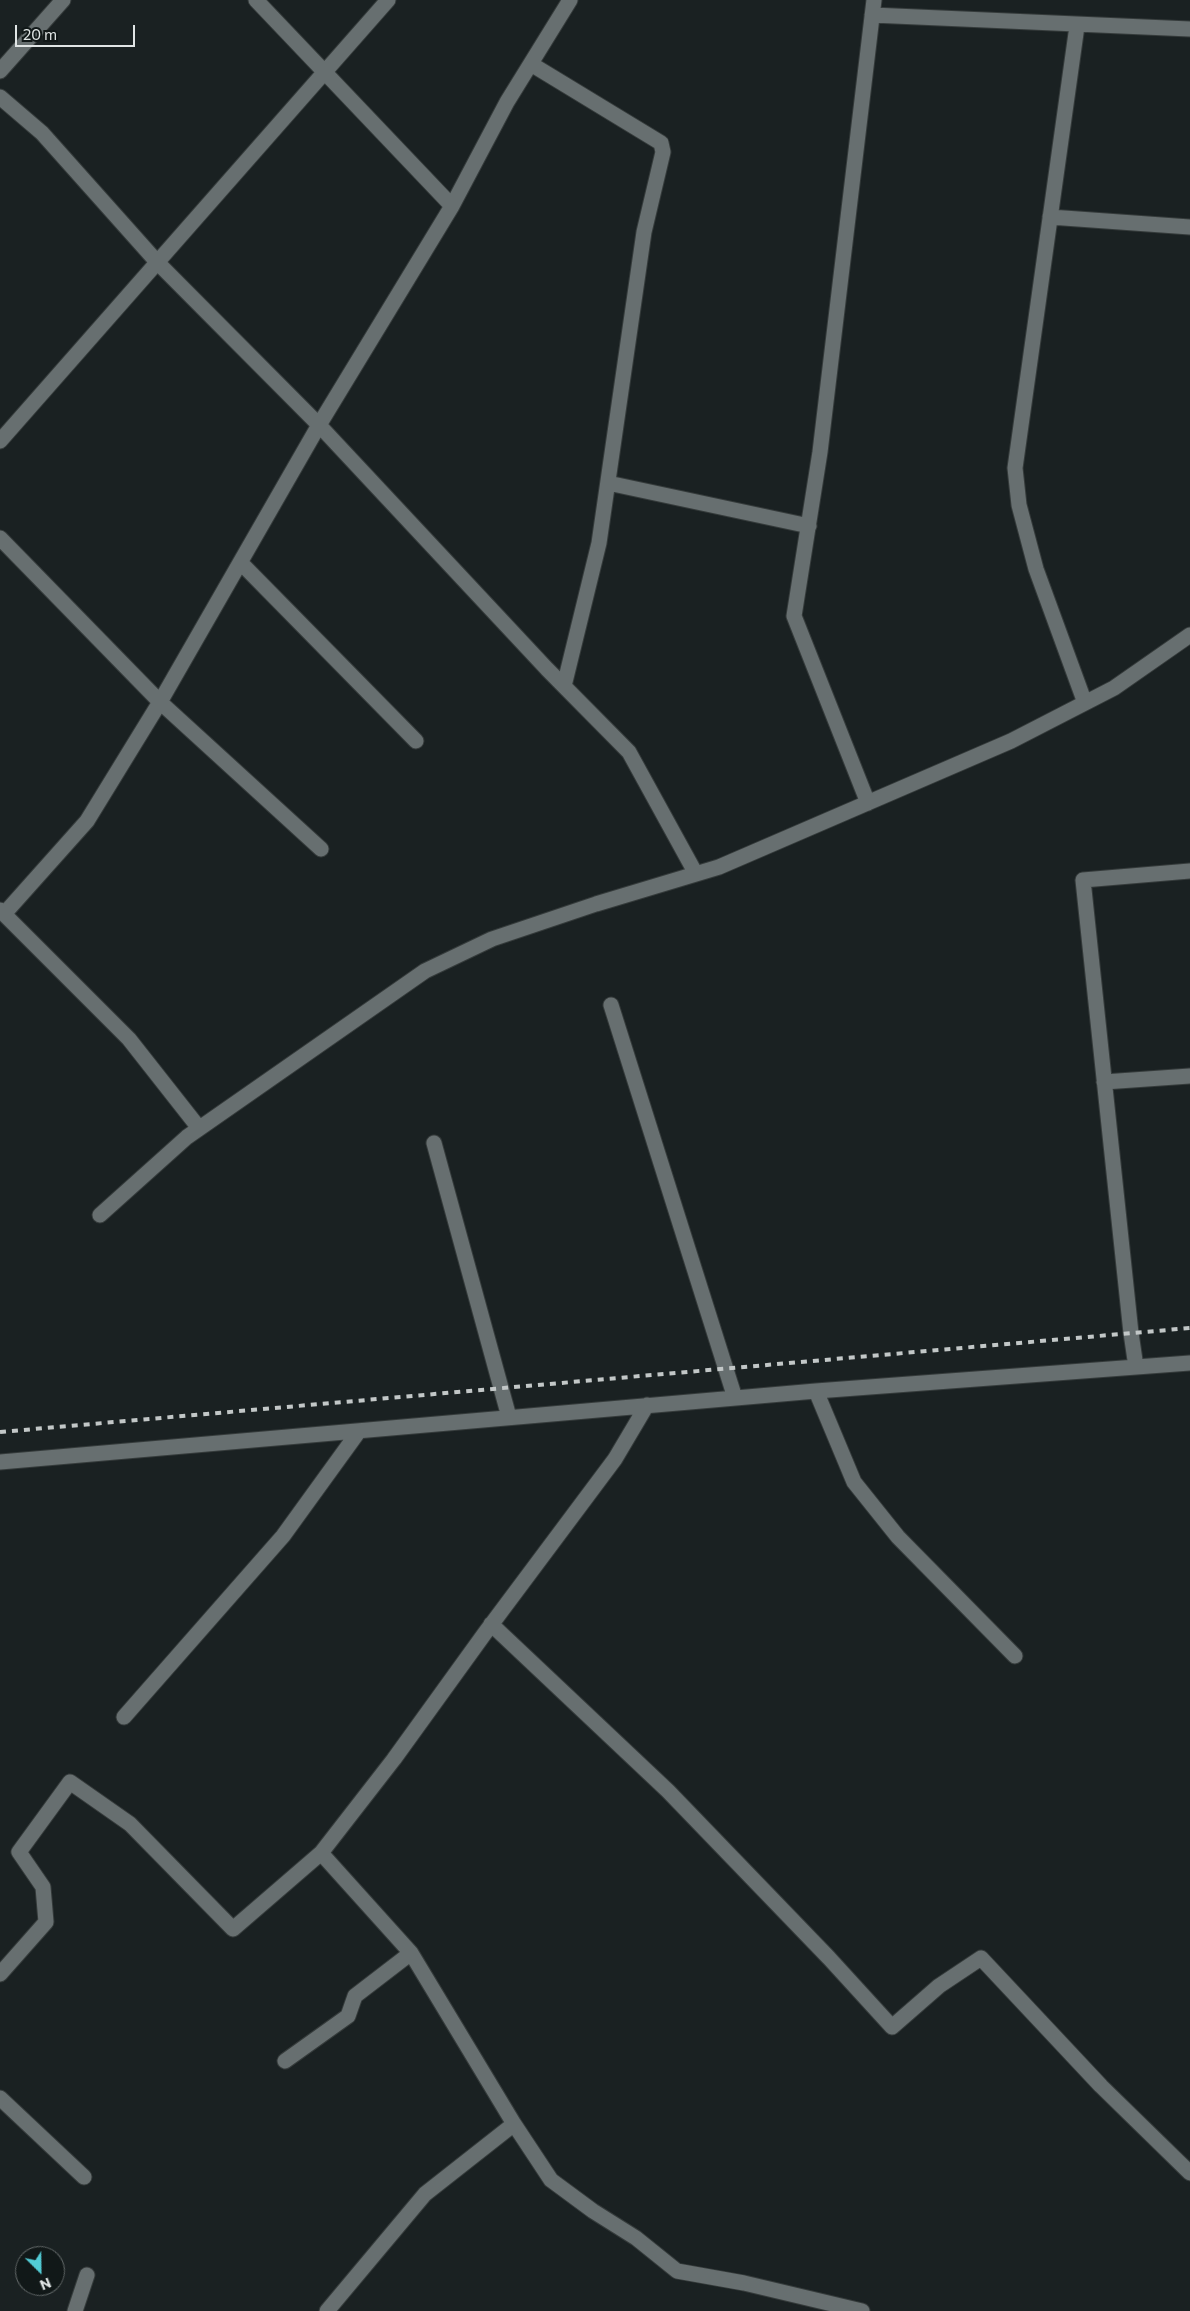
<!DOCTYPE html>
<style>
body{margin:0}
#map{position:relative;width:1190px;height:2311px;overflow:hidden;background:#1a2122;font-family:Commissioner,sans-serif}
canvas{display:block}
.north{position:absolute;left:15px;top:2246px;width:50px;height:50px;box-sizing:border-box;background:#111818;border:1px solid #646a6a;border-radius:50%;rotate:157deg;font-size:14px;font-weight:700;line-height:20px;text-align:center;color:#e0e5e5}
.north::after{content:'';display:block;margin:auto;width:18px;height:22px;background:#52ccd5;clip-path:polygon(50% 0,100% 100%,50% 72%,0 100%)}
.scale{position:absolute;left:15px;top:25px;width:120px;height:22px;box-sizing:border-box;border:2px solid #e0e5e5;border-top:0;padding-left:6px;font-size:15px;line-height:18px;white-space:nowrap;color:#e0e5e5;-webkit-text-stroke:4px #111818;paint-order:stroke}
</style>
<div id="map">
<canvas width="1190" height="2311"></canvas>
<div class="north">N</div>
<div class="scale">20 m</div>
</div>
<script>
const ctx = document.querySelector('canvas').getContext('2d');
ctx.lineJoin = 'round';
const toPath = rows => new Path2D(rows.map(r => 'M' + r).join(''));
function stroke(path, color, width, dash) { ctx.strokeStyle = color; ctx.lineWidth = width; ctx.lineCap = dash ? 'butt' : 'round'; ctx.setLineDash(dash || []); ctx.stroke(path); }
const street = toPath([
 [256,0,452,206],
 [872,15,1190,29],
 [1077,26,1015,468,1019,505,1036,569,1085,703],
 [531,64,661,143,663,152,644,232,599,543,564,686],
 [0,71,63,0],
 [0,97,42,133,157,262,319,425,547,669,629,752,696,874],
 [1050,217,1190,227],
 [0,441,388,0],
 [608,483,809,526],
 [0,538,160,702,321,849],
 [241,563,416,741],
 [868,803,794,616,820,452,874,0],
 [0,910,129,1039,199,1128],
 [4,914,87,821,160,702,319,425,452,206,507,102,570,0],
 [611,1005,735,1398],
 [1104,1082,1190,1076],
 [434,1143,509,1417],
 [100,1215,187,1137,425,971,492,939,596,904,719,867,1011,741,1114,688,1190,635],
 [1136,1367,1131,1333,1083,880,1190,871],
 [816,1391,854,1482,898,1537,1015,1656],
 [0,1462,816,1391,1190,1363],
 [491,1624,668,1791,829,1958,892,2027,939,1986,981,1958,1101,2086,1190,2173],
 [124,1717,283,1536,359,1431],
 [321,1853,411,1953,514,2124,551,2180,593,2211,636,2238,677,2271,744,2283,862,2311],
 [0,1974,46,1922,43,1887,19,1852,70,1782,130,1824,233,1929,321,1853,394,1759,485,1633,615,1459,647,1405],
 [285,2061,348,2016,355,1996,411,1953],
 [0,2098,84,2177],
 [75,2311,87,2275],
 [327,2311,425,2194,514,2124]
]);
stroke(street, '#353b3b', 17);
stroke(street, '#676f70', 15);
stroke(toPath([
 [0,1432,1190,1328]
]), '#c2c7c7', 4, [6, 6]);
</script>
